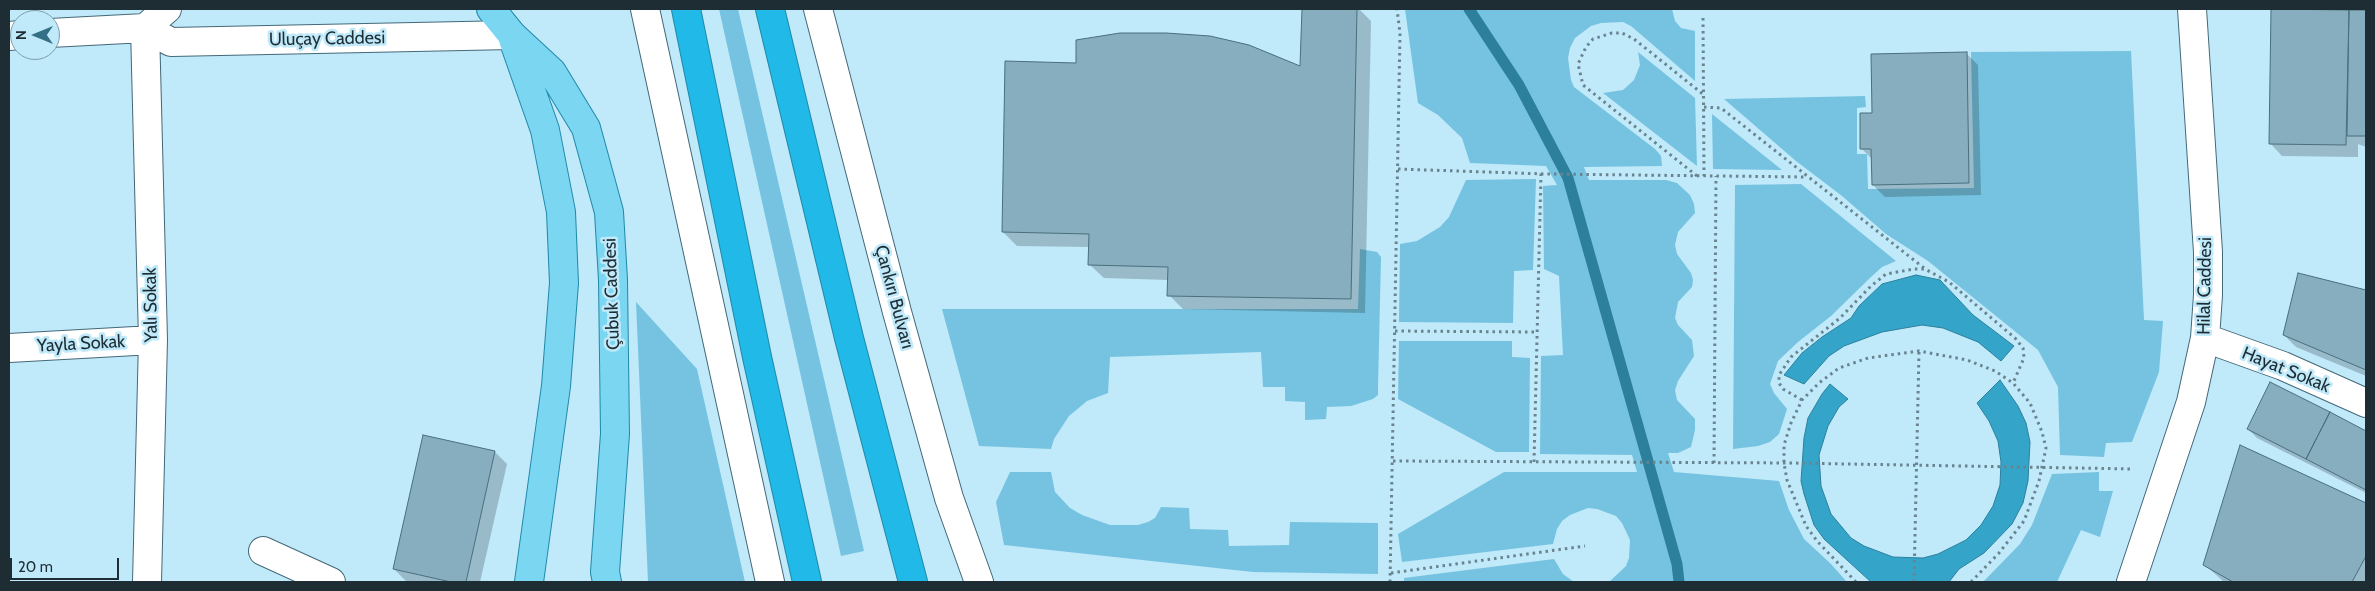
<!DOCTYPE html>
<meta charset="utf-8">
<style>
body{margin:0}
#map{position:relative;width:2375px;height:591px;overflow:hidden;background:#c0e9fa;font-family:Cabin,sans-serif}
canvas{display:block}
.frame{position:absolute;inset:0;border:10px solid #1d2d33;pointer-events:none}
.north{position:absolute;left:10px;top:10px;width:50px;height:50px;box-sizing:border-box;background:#c0e9fa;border:1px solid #7f9eaa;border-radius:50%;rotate:270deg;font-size:14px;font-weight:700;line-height:20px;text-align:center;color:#1d2d33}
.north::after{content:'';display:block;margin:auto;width:18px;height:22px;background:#337086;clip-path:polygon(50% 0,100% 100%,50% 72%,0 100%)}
.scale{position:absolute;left:10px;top:558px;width:109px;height:22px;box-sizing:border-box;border:2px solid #1d2d33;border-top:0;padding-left:6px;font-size:15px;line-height:18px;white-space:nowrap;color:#1d2d33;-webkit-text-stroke:4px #c0e9fa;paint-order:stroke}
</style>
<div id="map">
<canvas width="2375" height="591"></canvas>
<div class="frame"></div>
<div class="north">N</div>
<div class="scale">20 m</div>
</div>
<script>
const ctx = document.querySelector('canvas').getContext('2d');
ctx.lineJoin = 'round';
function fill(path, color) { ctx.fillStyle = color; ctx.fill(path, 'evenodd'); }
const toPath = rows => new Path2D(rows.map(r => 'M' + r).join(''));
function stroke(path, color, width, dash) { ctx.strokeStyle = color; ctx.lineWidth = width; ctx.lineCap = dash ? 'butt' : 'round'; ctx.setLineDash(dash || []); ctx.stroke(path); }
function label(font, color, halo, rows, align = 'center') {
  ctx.font = font + ' Cabin,sans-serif'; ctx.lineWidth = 5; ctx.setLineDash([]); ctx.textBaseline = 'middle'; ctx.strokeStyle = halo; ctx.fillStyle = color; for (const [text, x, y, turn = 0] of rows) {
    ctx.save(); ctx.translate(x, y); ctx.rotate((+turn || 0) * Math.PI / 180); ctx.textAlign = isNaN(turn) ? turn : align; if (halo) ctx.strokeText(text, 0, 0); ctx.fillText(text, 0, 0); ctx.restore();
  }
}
fill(toPath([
 [719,9,738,9,864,551,841,556],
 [1405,9,1672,9,1675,21,1681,28,1695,31,1695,81,1631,26,1623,22,1601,23,1591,26,1575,38,1570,48,1568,58,1571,80,1574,87,1655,149,1661,156,1662,166,1584,167,1589,180,1666,180,1677,183,1690,195,1694,204,1695,213,1678,232,1675,245,1677,254,1691,273,1693,280,1692,287,1678,302,1675,318,1678,325,1692,340,1694,356,1678,381,1675,390,1677,400,1695,419,1695,430,1691,447,1678,453,1668,453,1674,472,1779,481,1789,510,1804,539,1830,563,1847,582,1609,582,1626,566,1629,558,1630,540,1622,523,1616,516,1597,509,1588,508,1570,515,1562,521,1557,529,1553,544,1402,562,1398,534,1504,472,1637,472,1632,455,1540,454,1541,356,1563,355,1559,276,1544,269,1543,186,1557,185,1546,166,1470,163,1462,138,1438,115,1418,103],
 [2131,51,2144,320,2163,321,2159,372,2132,442,2106,443,2104,457,2060,455,2058,387,2038,350,1928,261,1886,234,1842,196,1796,161,1724,99,1865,96,1866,107,1857,108,1857,154,1867,154,1868,189,1974,188,1971,52],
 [1638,52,1695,98,1697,166,1603,93,1623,90,1634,80,1640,65],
 [1712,114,1782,170,1713,169],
 [1536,179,1533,270,1514,271,1513,323,1399,322,1400,244,1417,241,1440,227,1449,217,1466,180],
 [1801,184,1896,261,1882,267,1871,277,1831,316,1798,342,1778,361,1770,384,1774,393,1787,409,1779,434,1770,442,1758,446,1733,449,1735,185],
 [1360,249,1377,252,1381,257,1378,387,1378,395,1373,399,1351,406,1327,407,1326,419,1305,420,1305,402,1285,401,1285,387,1263,387,1261,352,1110,357,1108,393,1087,401,1069,416,1054,439,1051,449,979,446,942,309,1358,309],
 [636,302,697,369,745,582,648,582],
 [1399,341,1512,341,1512,357,1530,358,1529,452,1496,452,1398,399],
 [1010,472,1051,472,1055,492,1070,508,1082,515,1110,525,1138,525,1148,522,1155,518,1161,507,1189,508,1190,529,1228,530,1229,546,1289,545,1290,522,1378,523,1378,574,1253,572,1004,545,996,502],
 [2099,472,2099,491,2113,491,2100,537,2081,530,2057,582,1983,582,2020,544,2032,525,2052,474],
 [1554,559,1563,574,1574,582,1404,582,1404,578]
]), '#75c3e0');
const water = toPath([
 [1916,275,1940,280,1973,315,2014,346,2001,361,1978,342,1943,328,1922,325,1882,332,1844,346,1829,356,1804,384,1784,375,1802,353,1822,337,1851,318,1859,306,1882,284,1916,275],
 [2000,380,2018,406,2026,423,2030,442,2028,481,2023,503,2012,524,1984,553,1959,569,1949,582,1871,582,1824,539,1814,525,1804,494,1801,481,1804,438,1808,418,1822,394,1830,384,1848,399,1839,407,1828,426,1819,455,1821,486,1831,514,1851,538,1864,546,1893,557,1923,558,1938,554,1966,540,1981,525,1993,506,2000,485,2001,462,1998,441,1989,421,1977,403,2000,380]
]);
fill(water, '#34a4c9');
stroke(water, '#2d809c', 1);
fill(toPath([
 [1303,9,1359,9,1371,21,1365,313,1183,309,1169,295,1169,280,1104,278,1089,264,1090,247,1017,246,1003,232,1077,64,1210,37,1272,54,1302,68],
 [2272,10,2366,11,2366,147,2358,144,2358,157,2282,156,2270,143],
 [1966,53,1978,65,1981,195,1885,197,1873,185,1873,160,1862,149,1873,114],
 [2299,275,2366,291,2366,376,2296,347,2284,335],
 [2271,384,2366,431,2366,493,2257,438,2248,429],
 [424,436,495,452,507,464,480,582,412,582,406,581,394,569],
 [2240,447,2366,505,2366,582,2224,582,2205,565]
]), '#0003');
stroke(toPath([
 [1469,9,1519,85,1568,178,1677,564,1679,582]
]), '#2d809c', 11);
const building = toPath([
 [1302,9,1357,9,1351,299,1167,296,1168,267,1088,265,1089,234,1002,232,1005,61,1076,63,1076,40,1120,33,1166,33,1210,36,1249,45,1300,66,1302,9],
 [2271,9,2349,10,2346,145,2269,144,2271,9],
 [2349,10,2366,10,2366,136,2347,136,2349,10],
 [1967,52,1969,183,1872,185,1871,149,1860,149,1860,113,1872,113,1871,54,1967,52],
 [2298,273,2366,290,2366,370,2283,335,2298,273],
 [2270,382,2330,412,2306,459,2247,429,2270,382],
 [2330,412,2366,431,2366,490,2306,459,2330,412],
 [423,435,495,451,466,582,451,582,393,569,423,435],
 [2240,445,2366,503,2366,556,2352,582,2233,582,2203,565,2240,445]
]);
fill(building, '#87aebe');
stroke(building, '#496e7d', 1);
const minor = toPath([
 [645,9,770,582],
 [818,9,897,312,949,498,979,582],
 [145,28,153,340,147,582],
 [145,28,167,9],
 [50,33,145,28,171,42,512,35],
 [9,36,20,35],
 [2205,338,2283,366,2366,403],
 [9,348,153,340],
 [263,551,331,582],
 [2131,582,2191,402,2205,338,2208,295,2208,252,2192,9]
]);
const major = toPath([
 [491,9,512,35,552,72,586,128,609,212,613,280,615,434,605,572,607,582],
 [513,39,545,130,561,212,564,283,556,386,529,582]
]);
const highway = toPath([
 [686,9,757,357,807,582],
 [770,9,849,338,913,582]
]);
stroke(minor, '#446978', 30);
stroke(major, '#2089a9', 30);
stroke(highway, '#2089a9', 30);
stroke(toPath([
 [1703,18,1704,176],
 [1704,107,1721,108,1924,268],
 [1398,169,1546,174,1807,177],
 [1697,176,1583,85,1578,64,1586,47,1593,39,1612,33,1622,33,1634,39,1704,95],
 [1395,331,1537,332],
 [1802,400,1783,389,1779,383,1779,375,1791,357,1840,318,1871,286,1886,274,1914,269,1925,269,1949,282,2015,338,2023,348,2024,358,2013,383],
 [1393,461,1791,463,2134,469],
 [1534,462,1541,173],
 [1714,463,1716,176],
 [1391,573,1585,546],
 [1390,582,1400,33,1397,9],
 [1856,582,1817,541,1806,526,1787,480,1784,463,1784,445,1791,423,1802,400,1819,383,1839,368,1868,358,1919,351,1967,360,1995,371,2013,383,2030,403,2042,432,2046,448,2039,481,2024,521,1999,553,1971,582],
 [1914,582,1919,351]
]), '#69848f', 3, [2.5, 4]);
stroke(minor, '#fff', 28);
stroke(major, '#7ad6f1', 28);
stroke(highway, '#21bae8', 28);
label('18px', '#1d2d33', '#c0e9fa', [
 ["Uluçay Caddesi",327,39,-1],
 ["Hilal Caddesi",2205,286,-89],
 ["Çubuk Caddesi",612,294,-92],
 ["Çankırı Bulvarı",894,297,75],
 ["Yalı Sokak",151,305,-91],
 ["Yayla Sokak",81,344,-3],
 ["Hayat Sokak",2286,370,22]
]);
</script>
